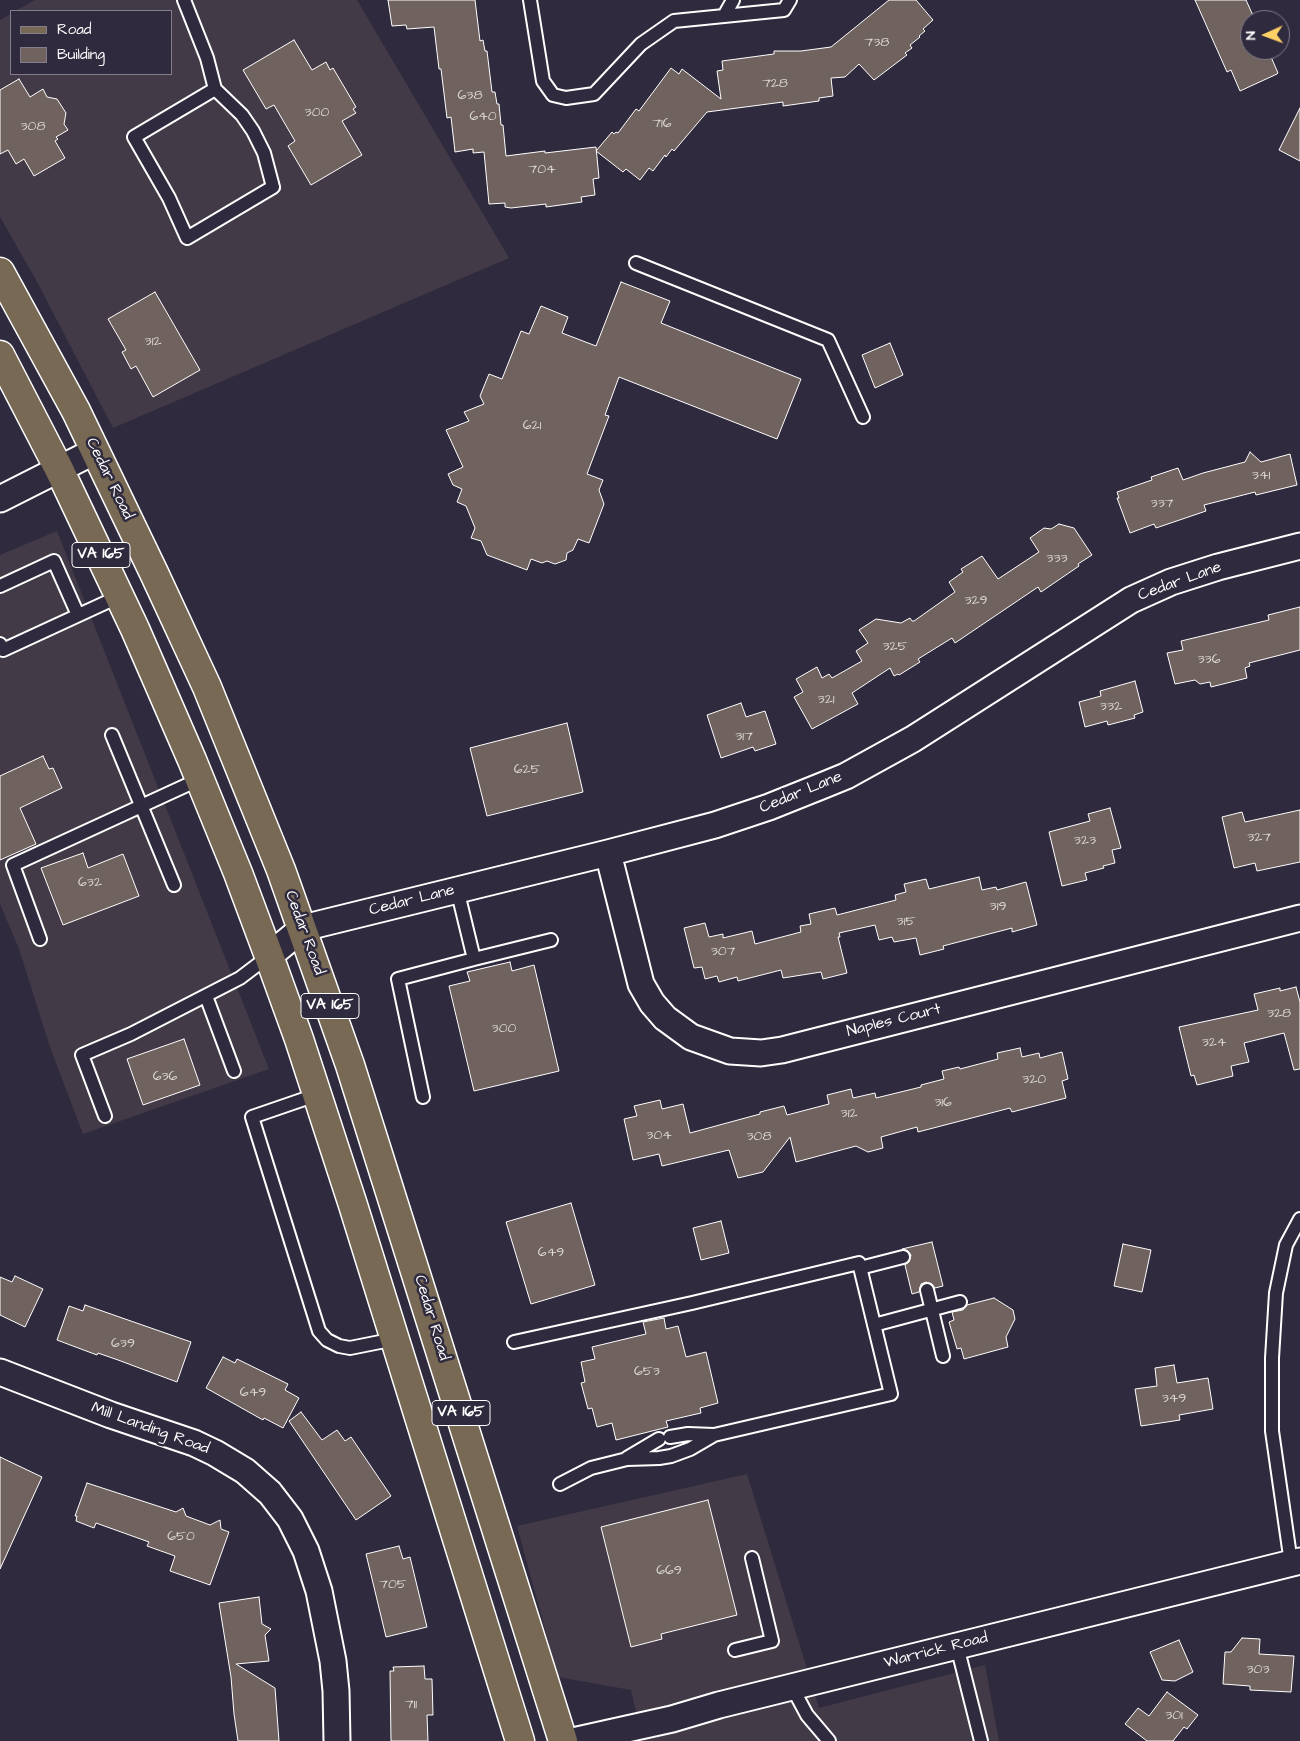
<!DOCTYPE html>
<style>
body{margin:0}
#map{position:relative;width:1300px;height:1741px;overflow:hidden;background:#2f2a3d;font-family:"Architects Daughter",sans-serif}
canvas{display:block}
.legend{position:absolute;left:10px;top:10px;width:162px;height:65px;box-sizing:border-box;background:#2f2a3d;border:1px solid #827f8b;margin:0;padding:6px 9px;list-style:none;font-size:15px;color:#fff}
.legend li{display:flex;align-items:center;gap:10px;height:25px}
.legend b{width:25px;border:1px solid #827f8b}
.north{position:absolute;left:1240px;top:10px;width:50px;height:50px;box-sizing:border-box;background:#2f2a3d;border:1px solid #827f8b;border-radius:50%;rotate:268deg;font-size:14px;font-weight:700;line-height:20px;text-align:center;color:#fff}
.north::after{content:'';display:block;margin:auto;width:18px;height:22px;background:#ffd166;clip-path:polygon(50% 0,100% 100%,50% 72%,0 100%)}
</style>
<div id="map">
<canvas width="1300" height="1741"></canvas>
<ul class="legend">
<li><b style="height:6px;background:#776954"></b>Road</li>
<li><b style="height:14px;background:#70625e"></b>Building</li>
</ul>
<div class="north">N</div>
</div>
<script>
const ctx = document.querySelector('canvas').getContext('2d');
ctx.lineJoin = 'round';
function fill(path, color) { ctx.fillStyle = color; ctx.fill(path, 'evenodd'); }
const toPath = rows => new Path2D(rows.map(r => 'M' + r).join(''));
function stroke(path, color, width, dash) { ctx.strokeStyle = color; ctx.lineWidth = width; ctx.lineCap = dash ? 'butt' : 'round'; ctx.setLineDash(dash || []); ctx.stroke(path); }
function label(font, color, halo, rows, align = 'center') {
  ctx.font = font + ' "Architects Daughter",sans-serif'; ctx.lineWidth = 5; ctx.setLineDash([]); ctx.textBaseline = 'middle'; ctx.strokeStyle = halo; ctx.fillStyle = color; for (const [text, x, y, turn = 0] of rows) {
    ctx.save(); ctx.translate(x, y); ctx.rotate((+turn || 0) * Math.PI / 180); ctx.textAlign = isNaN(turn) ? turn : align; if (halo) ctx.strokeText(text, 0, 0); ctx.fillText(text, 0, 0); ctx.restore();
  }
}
fill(toPath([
 [35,0,357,0,509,258,113,428,36,280,0,217,0,20,11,14,11,74,171,74,171,11,15,11],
 [57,531,269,1069,83,1134,51,1050,19,949,0,904,0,555],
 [747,1474,819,1708,985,1665,999,1741,643,1741,631,1690,558,1677,517,1526]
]), '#423b47');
const building = toPath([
 [388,0,475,0,480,41,483,40,485,51,487,51,492,92,495,92,497,104,499,104,501,125,503,125,506,156,545,151,545,153,596,147,599,178,593,179,595,195,581,197,582,202,546,207,546,204,511,208,505,207,505,203,489,204,484,152,473,153,473,149,455,152,451,117,447,118,441,69,439,69,434,27,407,29,406,25,392,26,388,0],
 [889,0,916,0,933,20,923,29,925,31,919,36,920,37,910,45,912,48,905,53,907,55,874,80,859,64,845,77,831,78,833,96,819,98,819,101,783,106,783,102,707,112,674,151,672,149,666,157,665,155,653,171,649,168,640,180,626,169,623,172,596,151,612,132,614,134,616,132,618,133,636,109,639,111,671,68,679,74,682,69,721,99,717,71,723,70,722,61,774,54,774,51,801,51,831,47,889,0],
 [1195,0,1246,0,1255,20,1250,20,1250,50,1268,50,1278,73,1277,74,1240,91,1231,70,1227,72,1195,0],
 [294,40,312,70,326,62,330,70,333,68,356,107,353,109,356,113,342,121,362,155,311,185,288,146,295,141,274,105,266,109,243,70,294,40],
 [19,79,30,97,43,89,47,97,57,99,66,113,64,124,68,130,56,137,58,139,55,141,65,158,34,176,24,159,16,164,8,150,0,154,0,90,19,79],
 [1300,108,1300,161,1279,150,1300,108],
 [621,282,670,301,661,323,801,379,777,439,619,377,605,415,609,416,587,474,603,480,599,490,604,504,589,543,578,539,573,550,567,553,566,560,555,564,547,561,542,563,531,559,527,570,487,555,481,541,471,538,475,528,466,506,457,502,462,489,453,485,448,474,463,467,446,430,469,421,464,412,484,404,480,396,489,374,502,379,521,331,529,334,541,306,568,317,562,333,596,346,621,282],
 [155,292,200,370,153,397,136,366,131,369,122,352,126,350,108,319,155,292],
 [890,343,903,375,875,388,862,355,890,343],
 [1250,452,1261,462,1290,454,1297,485,1256,495,1255,492,1204,505,1206,511,1156,528,1154,524,1130,533,1117,498,1119,498,1117,492,1152,480,1151,477,1178,468,1183,480,1203,473,1245,462,1250,452],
 [1059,524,1074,528,1092,555,1078,564,1079,566,1041,592,1038,587,955,643,952,638,918,659,920,662,899,675,898,674,894,676,890,668,852,693,858,704,812,729,794,697,803,692,796,679,817,667,822,678,829,674,832,678,862,661,856,651,868,643,859,630,876,619,901,623,910,618,912,621,914,621,955,592,949,582,963,572,961,569,982,556,998,579,1039,552,1030,538,1044,528,1051,529,1059,524],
 [1300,607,1300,650,1249,663,1250,666,1245,668,1247,678,1211,687,1210,682,1200,684,1195,680,1175,684,1167,653,1183,650,1181,641,1269,620,1268,615,1300,607],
 [1135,681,1143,712,1134,715,1135,718,1108,725,1107,721,1085,727,1079,702,1101,696,1100,691,1135,681],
 [741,703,746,717,765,711,776,744,755,751,753,747,721,758,707,715,741,703],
 [567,723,583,792,487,816,470,748,567,723],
 [43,756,49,769,53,768,62,788,20,808,36,844,0,860,0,776,43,756],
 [1110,808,1121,848,1112,850,1115,863,1103,866,1104,868,1085,873,1087,880,1062,886,1049,832,1090,821,1088,814,1110,808],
 [1300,810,1300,862,1257,871,1255,863,1234,868,1222,817,1242,812,1245,822,1300,810],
 [83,853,88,868,123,854,139,896,63,925,41,868,83,853],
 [979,877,982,890,996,887,997,890,1026,882,1037,925,1012,932,1012,928,943,946,944,949,920,955,916,938,894,942,892,937,879,940,875,925,839,933,840,937,838,937,847,973,823,979,821,972,783,978,781,970,738,981,737,977,719,982,717,976,705,979,702,967,694,968,684,928,705,923,709,937,723,934,723,938,752,931,755,944,801,932,800,926,811,924,809,914,835,908,837,915,896,900,895,895,906,892,904,884,926,879,929,889,979,877],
 [510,962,512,971,534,965,559,1071,474,1091,449,986,470,981,467,972,510,962],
 [1296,987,1300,1002,1300,1069,1294,1070,1284,1033,1244,1043,1249,1062,1231,1066,1233,1076,1197,1085,1194,1075,1191,1076,1179,1027,1258,1010,1254,994,1280,988,1280,991,1296,987],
 [184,1039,200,1085,143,1105,127,1059,184,1039],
 [1020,1048,1022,1057,1039,1053,1040,1058,1062,1052,1068,1079,1062,1081,1066,1098,1012,1112,1010,1108,918,1132,917,1127,881,1137,883,1148,868,1152,856,1146,796,1162,790,1137,763,1172,738,1178,729,1150,662,1166,659,1154,633,1160,624,1119,637,1116,634,1106,660,1100,662,1109,683,1104,690,1133,760,1114,760,1112,784,1106,787,1115,829,1104,827,1095,851,1089,853,1098,875,1093,876,1098,921,1087,921,1085,944,1079,942,1071,959,1067,960,1069,998,1059,997,1053,1020,1048],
 [571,1203,595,1285,531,1304,506,1222,571,1203],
 [721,1221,729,1253,701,1260,693,1228,721,1221],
 [932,1242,943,1286,935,1288,932,1284,926,1282,921,1284,919,1292,912,1294,905,1265,909,1262,911,1255,908,1251,902,1249,932,1242],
 [1123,1244,1151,1250,1142,1292,1114,1286,1123,1244],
 [15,1276,43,1289,25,1327,0,1315,0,1277,12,1282,15,1276],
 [994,1298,1013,1310,1015,1319,1006,1337,1008,1347,964,1359,961,1348,957,1349,949,1322,954,1320,952,1312,963,1310,967,1305,994,1298],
 [85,1305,191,1342,177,1382,118,1360,98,1353,97,1355,57,1340,69,1306,83,1311,85,1305],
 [664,1318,666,1329,678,1326,686,1357,706,1352,718,1403,700,1408,701,1413,666,1421,668,1427,616,1440,612,1423,597,1427,592,1408,588,1409,581,1383,585,1382,581,1362,595,1359,592,1347,646,1334,643,1322,664,1318],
 [223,1357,235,1363,237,1359,288,1384,285,1390,299,1398,283,1428,264,1418,263,1420,206,1388,223,1357],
 [1174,1365,1177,1383,1208,1378,1213,1409,1179,1415,1180,1420,1141,1426,1135,1389,1157,1386,1155,1368,1174,1365],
 [301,1412,322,1440,337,1430,345,1441,351,1437,391,1496,356,1520,289,1421,301,1412],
 [0,1457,42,1477,0,1569,0,1457],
 [87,1483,176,1512,183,1508,186,1516,210,1525,220,1520,221,1529,229,1532,210,1585,170,1571,175,1556,147,1546,149,1542,96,1523,94,1528,76,1521,77,1516,75,1516,87,1483],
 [708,1500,737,1615,661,1634,662,1639,631,1647,601,1527,708,1500],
 [399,1546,403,1559,410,1557,427,1627,386,1637,366,1554,399,1546],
 [259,1597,262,1624,271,1629,265,1635,269,1661,236,1664,275,1688,279,1741,238,1741,234,1714,231,1677,219,1603,259,1597],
 [1242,1638,1260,1639,1259,1654,1294,1656,1291,1692,1250,1690,1250,1686,1223,1684,1225,1652,1231,1652,1242,1638],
 [1179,1640,1193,1672,1175,1681,1162,1680,1150,1652,1179,1640],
 [424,1666,425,1679,432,1679,433,1715,427,1715,428,1741,391,1741,390,1671,394,1671,393,1667,424,1666],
 [1167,1692,1198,1715,1187,1729,1184,1727,1173,1741,1147,1741,1125,1724,1138,1708,1149,1716,1167,1692]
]);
fill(building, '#70625e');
stroke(building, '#fff', 1);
const service = toPath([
 [184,0,207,58,215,89],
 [530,0,543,81,553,95,566,98,594,94,641,44,674,21,724,16,733,0],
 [724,16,784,10,790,0],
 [215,89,242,115,253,131,264,153,273,187,187,238,169,198,134,137,215,89],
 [636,263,828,340,863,417],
 [0,586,54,561,78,615],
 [0,644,3,650,120,596],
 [112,735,174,885],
 [40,939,13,865,200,779],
 [474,959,551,940],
 [206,996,234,1071],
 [316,1095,252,1117,319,1331,327,1340,339,1346,350,1348,395,1339],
 [423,1097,398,979,474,959,457,889],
 [105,1116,82,1055,131,1034,240,978,269,956],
 [860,1268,903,1257],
 [927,1290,943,1356],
 [874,1325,960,1302],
 [514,1342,692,1303,859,1263,891,1394,714,1435,690,1449,671,1456,659,1458,627,1459,591,1468,560,1484],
 [670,1437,688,1434,714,1435],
 [627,1458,659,1439],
 [1291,1563,1272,1431,1272,1358,1276,1293,1286,1245,1300,1219],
 [957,1646,981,1741],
 [735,1650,772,1641,752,1558],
 [792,1687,807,1715,829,1741]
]);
const minor = toPath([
 [0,499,95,451],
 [608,853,641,984,652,1003,665,1018,691,1037,730,1051,761,1053,782,1050,1300,918],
 [269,956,303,928,608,853,715,825,769,807,824,785,846,776,913,739,1131,600,1171,582,1218,567,1300,546],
 [0,1372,111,1415,194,1443,215,1453,245,1471,270,1493,290,1519,306,1551,319,1591,333,1661,336,1691,337,1741],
 [573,1741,672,1719,719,1705,1300,1561]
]);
const primary = toPath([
 [0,272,76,411,154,573,207,687,281,870,350,1065,563,1741],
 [0,355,59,469,135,629,192,760,238,873,269,956,299,1039,353,1205,520,1741]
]);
stroke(service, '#fff', 16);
stroke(minor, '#fff', 29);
stroke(primary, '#fff', 31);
stroke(service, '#2f2a3d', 12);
stroke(minor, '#2f2a3d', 25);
stroke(primary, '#776954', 28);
label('14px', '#dbd8d7', null, [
 ["738",877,43],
 ["728",775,84],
 ["638",470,96],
 ["300",317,113],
 ["640",483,117],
 ["716",662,124],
 ["308",33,127],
 ["704",542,170],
 ["312",153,342],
 ["621",532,426],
 ["341",1261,476],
 ["337",1162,504],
 ["333",1057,559],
 ["329",976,601],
 ["325",895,647],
 ["336",1209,660],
 ["321",826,700],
 ["332",1111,707],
 ["317",744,737],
 ["625",527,770],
 ["327",1259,838],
 ["323",1085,841],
 ["632",90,883],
 ["319",998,907],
 ["315",906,922],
 ["307",723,952],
 ["328",1279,1014],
 ["300",504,1029],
 ["324",1214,1043],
 ["636",165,1077],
 ["320",1034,1080],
 ["316",943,1103],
 ["312",849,1114],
 ["304",659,1136],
 ["308",759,1137],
 ["649",551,1253],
 ["639",123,1344],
 ["653",647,1372],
 ["649",253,1393],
 ["349",1174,1399],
 ["650",181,1537],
 ["669",669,1571],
 ["705",393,1585],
 ["303",1258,1670],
 ["711",411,1705],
 ["301",1174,1716]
]);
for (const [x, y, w] of [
 [101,555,58],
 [330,1006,58],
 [461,1413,58]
]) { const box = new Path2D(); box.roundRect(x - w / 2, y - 12.5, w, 25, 4); ctx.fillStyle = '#2f2a3d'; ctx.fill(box); stroke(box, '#fff', 1); }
label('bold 15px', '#fff', null, [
 ["VA 165",101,555],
 ["VA 165",330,1006],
 ["VA 165",461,1413]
]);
label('16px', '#fff', '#2f2a3d', [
 ["Cedar Road",109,479,64],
 ["Cedar Lane",1180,582,-20],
 ["Cedar Lane",801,793,-22],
 ["Cedar Lane",412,901,-14],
 ["Cedar Road",304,933,70],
 ["Naples Court",894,1021,-14],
 ["Cedar Road",431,1318,73],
 ["Mill Landing Road",150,1429,20],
 ["Warrick Road",936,1651,-14]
]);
</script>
